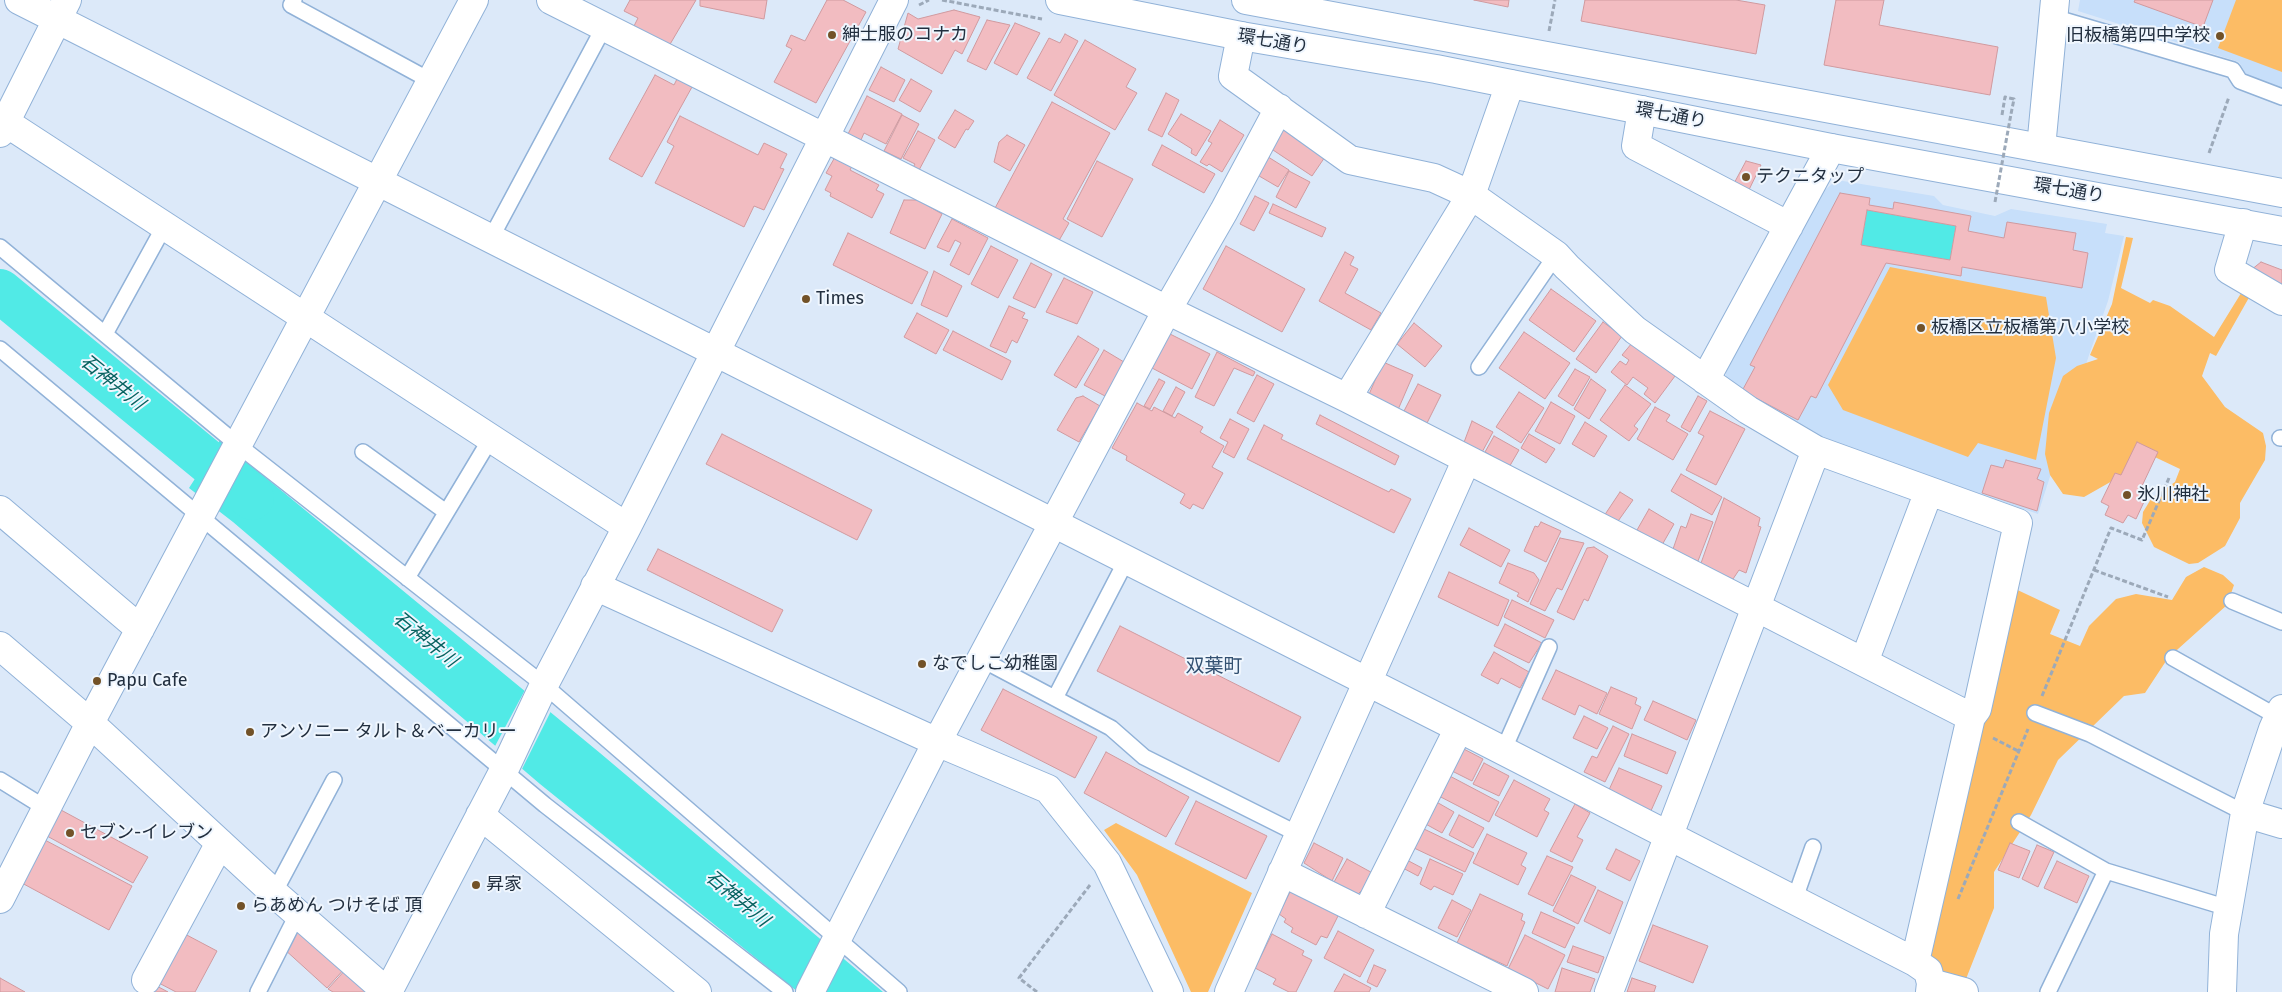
<!DOCTYPE html>
<meta charset="utf-8">
<style>
body{margin:0}
canvas{display:block;background:#dce9f9}
</style>
<canvas width="2282" height="992"></canvas>
<script>
const ctx = document.querySelector('canvas').getContext('2d');
ctx.lineJoin = 'round';
function fill(path, color) { ctx.fillStyle = color; ctx.fill(path, 'evenodd'); }
const toPath = rows => new Path2D(rows.map(r => 'M' + r).join(''));
function stroke(path, color, width, dash) { ctx.strokeStyle = color; ctx.lineWidth = width; ctx.lineCap = dash ? 'butt' : 'round'; ctx.setLineDash(dash || []); ctx.stroke(path); }
function label(font, color, halo, rows, align = 'center') {
  ctx.font = font + ' "Fira Sans","Noto Sans JP",sans-serif'; ctx.lineWidth = 4; ctx.setLineDash([]); ctx.textBaseline = 'middle'; ctx.strokeStyle = halo; ctx.fillStyle = color; for (const [text, x, y, turn = 0] of rows) {
    ctx.save(); ctx.translate(x, y); ctx.rotate((+turn || 0) * Math.PI / 180); ctx.textAlign = isNaN(turn) ? turn : align; if (halo) ctx.strokeText(text, 0, 0); ctx.fillText(text, 0, 0); ctx.restore();
  }
}
fill(toPath([
 [2080,0,2282,0,2282,88,2247,75,2239,62,2078,11],
 [1837,180,1934,196,1943,205,1995,216,2011,209,2107,224,2105,233,2124,236,2108,301,2089,355,2038,514,1835,443,1758,405,1726,383,1726,360,1816,197]
]), '#c7dffa');
fill(toPath([
 [2236,0,2282,0,2282,72,2218,48],
 [2126,237,2133,238,2121,288,2150,303,2153,300,2170,306,2214,337,2243,290,2251,294,2216,356,2210,353,2202,376,2225,407,2263,433,2266,446,2265,460,2240,503,2240,518,2225,546,2198,563,2189,564,2154,547,2142,523,2143,512,2151,499,2175,482,2180,469,2140,450,2128,472,2084,497,2063,494,2050,475,2045,454,2049,413,2063,376,2077,366,2098,359,2090,355,2112,304],
 [1890,267,2046,297,2056,358,2036,460,1978,443,1968,457,1843,410,1828,385],
 [2204,567,2223,575,2234,585,2227,605,2168,658,2145,693,2124,696,2058,760,2031,815,1994,872,1994,908,1964,984,1937,973,1925,959,2009,586,2060,610,2050,634,2080,646,2089,626,2116,599,2136,594,2172,600,2186,577],
 [1116,823,1252,893,1208,992,1191,992,1137,875,1104,830]
]), '#fcbc65');
fill(toPath([
 [1867,210,1956,226,1950,260,1861,245],
 [220,440,600,753,883,992,798,992,540,784,233,522,189,488]
]), '#51eae6');
fill(toPath([
 [525,690,551,711,521,771,494,748]
]), '#dce9f9');
stroke(toPath([
 [0,291,252,498]
]), '#51eae6', 44);
const building = toPath([
 [630,0,696,0,669,46,634,26,638,18,624,11,630,0],
 [700,0,767,0,764,19,700,6,700,0],
 [827,0,843,0,866,12,816,103,774,82,792,49,786,46,791,35,805,41,827,0],
 [1474,0,1509,0,1508,7,1474,0],
 [1585,0,1736,0,1765,5,1756,54,1581,21,1585,0],
 [1836,0,1884,0,1879,25,1998,47,1990,95,1824,65,1836,0],
 [2135,0,2213,0,2203,27,2134,2,2135,0],
 [954,10,980,17,962,54,955,50,942,74,898,49,908,13,918,19,954,10],
 [987,20,1010,25,986,70,967,61,987,20],
 [1015,23,1040,33,1017,75,994,63,1015,23],
 [1065,34,1078,41,1051,91,1027,78,1049,38,1060,43,1065,34],
 [1085,40,1136,69,1126,87,1137,93,1115,130,1054,95,1085,40],
 [881,67,905,80,894,102,869,90,881,67],
 [655,75,674,85,677,79,692,87,642,177,609,159,655,75],
 [911,79,932,91,920,112,899,100,911,79],
 [1166,93,1179,100,1162,137,1148,130,1166,93],
 [867,96,902,114,886,144,864,133,861,140,848,134,867,96],
 [1052,102,1110,133,1063,219,1069,223,1057,244,994,210,1052,102],
 [955,110,974,121,968,130,966,129,955,148,938,138,955,110],
 [1181,114,1211,131,1196,156,1191,153,1192,149,1168,134,1181,114],
 [902,115,919,124,901,159,884,151,902,115],
 [680,116,758,155,764,143,787,154,780,168,784,169,764,210,754,206,744,227,655,183,674,146,667,142,680,116],
 [1220,120,1244,135,1222,172,1209,164,1207,166,1200,162,1212,143,1208,141,1220,120],
 [1282,124,1327,154,1312,176,1267,146,1282,124],
 [918,131,935,140,918,172,912,169,915,164,903,158,918,131],
 [1007,135,1025,145,1010,171,994,162,999,142,1007,135],
 [1162,145,1215,174,1204,193,1152,165,1162,145],
 [1265,155,1289,170,1278,187,1254,173,1265,155],
 [835,157,852,166,850,170,879,185,876,190,884,194,872,218,830,196,831,193,825,190,832,176,826,173,835,157],
 [1097,161,1133,179,1102,237,1067,219,1097,161],
 [1746,161,1761,165,1746,196,1731,189,1746,161],
 [1289,171,1310,182,1296,208,1276,197,1289,171],
 [1840,193,1870,198,1869,205,1893,209,1894,202,1971,216,1968,231,2004,238,2007,222,2076,233,2073,250,2088,253,2082,288,1962,267,1961,276,1886,263,1816,398,1811,396,1798,420,1742,391,1755,367,1750,365,1840,193],
 [1867,210,1956,226,1950,260,1861,245,1867,210],
 [1255,196,1269,203,1254,231,1240,224,1255,196],
 [904,200,918,200,942,214,925,249,890,233,904,200],
 [1273,204,1326,228,1322,237,1269,213,1273,204],
 [952,219,988,238,969,275,950,265,961,243,955,240,949,252,937,247,952,219],
 [848,233,928,272,912,304,833,265,848,233],
 [991,246,1018,260,998,298,971,284,991,246],
 [1226,246,1305,289,1282,332,1203,289,1226,246],
 [1345,252,1354,257,1350,265,1358,269,1345,293,1381,313,1371,330,1319,301,1345,252],
 [2261,262,2282,270,2282,288,2251,270,2261,262],
 [1031,263,1052,274,1035,308,1013,298,1031,263],
 [934,271,962,286,947,317,921,305,934,271],
 [1064,278,1093,292,1077,324,1046,312,1064,278],
 [1551,289,1596,321,1574,352,1529,320,1551,289],
 [1009,306,1025,313,1022,318,1028,320,1017,343,1012,340,1006,353,990,346,1009,306],
 [917,313,949,330,936,354,904,337,917,313],
 [1603,322,1622,336,1596,373,1576,359,1603,322],
 [1414,323,1442,346,1425,367,1397,344,1414,323],
 [953,331,1011,361,1002,380,943,350,953,331],
 [1524,332,1570,363,1545,399,1499,368,1524,332],
 [1170,334,1210,354,1192,389,1152,368,1170,334],
 [1078,336,1099,349,1076,388,1054,375,1078,336],
 [1632,343,1675,376,1655,403,1644,394,1648,388,1633,377,1627,385,1611,372,1620,361,1626,365,1629,360,1622,355,1632,343],
 [1104,350,1124,362,1105,396,1084,385,1104,350],
 [1217,352,1255,372,1253,376,1234,368,1214,406,1195,397,1217,352],
 [1383,362,1413,375,1397,412,1367,399,1383,362],
 [1575,369,1590,377,1573,406,1558,396,1575,369],
 [1257,375,1274,384,1254,422,1237,413,1257,375],
 [1159,379,1165,382,1150,409,1144,406,1159,379],
 [1591,379,1606,390,1589,419,1574,409,1591,379],
 [1418,384,1441,395,1427,423,1404,411,1418,384],
 [1625,385,1651,404,1634,426,1638,429,1629,441,1600,420,1625,385],
 [1176,387,1185,392,1172,416,1163,411,1176,387],
 [1519,392,1544,408,1521,443,1496,427,1519,392],
 [1083,396,1100,406,1079,442,1057,430,1076,398,1083,396],
 [1698,396,1707,401,1690,432,1681,427,1698,396],
 [1551,402,1575,416,1560,444,1535,431,1551,402],
 [1137,403,1152,411,1154,407,1175,418,1178,413,1203,427,1200,432,1224,446,1212,467,1223,473,1203,509,1193,504,1190,509,1180,503,1185,494,1126,460,1127,456,1112,448,1137,403],
 [1655,407,1670,415,1666,421,1688,434,1673,460,1637,439,1655,407],
 [1710,411,1745,429,1716,485,1686,470,1704,436,1698,433,1710,411],
 [1320,415,1399,456,1395,465,1316,424,1320,415],
 [1230,419,1249,429,1234,458,1223,452,1228,442,1220,438,1230,419],
 [1472,421,1493,432,1481,454,1463,445,1472,421],
 [1585,422,1607,436,1594,457,1572,444,1585,422],
 [1264,425,1283,435,1281,439,1389,492,1391,489,1411,499,1394,533,1247,459,1264,425],
 [722,434,872,510,857,540,706,464,722,434],
 [1529,434,1555,449,1546,463,1521,448,1529,434],
 [1494,436,1519,450,1508,469,1490,459,1492,456,1485,452,1494,436],
 [2137,442,2158,452,2142,486,2150,489,2136,519,2128,515,2123,523,2105,515,2109,506,2101,502,2115,473,2121,475,2137,442],
 [2006,460,2041,469,2037,479,2044,482,2037,511,1982,493,1991,465,2003,468,2006,460],
 [1681,474,1722,497,1712,515,1671,491,1681,474],
 [1620,492,1633,500,1616,524,1604,516,1620,492],
 [1724,498,1760,518,1758,526,1761,527,1746,573,1739,570,1733,579,1700,566,1724,498],
 [1649,509,1674,524,1662,545,1637,530,1649,509],
 [1691,514,1713,522,1698,561,1672,552,1681,526,1686,528,1691,514],
 [1541,522,1561,531,1546,562,1524,551,1535,526,1538,527,1541,522],
 [1469,528,1510,550,1501,567,1460,545,1469,528],
 [1560,538,1584,543,1562,590,1557,588,1545,611,1530,604,1560,538],
 [1594,547,1608,556,1588,601,1584,599,1574,620,1557,612,1587,548,1594,547],
 [658,549,783,610,772,632,647,570,658,549],
 [1508,563,1534,573,1539,580,1528,602,1517,596,1519,593,1499,583,1508,563],
 [1449,572,1509,600,1498,626,1438,597,1449,572],
 [1512,600,1554,620,1545,638,1504,617,1512,600],
 [1505,624,1542,643,1529,663,1494,646,1505,624],
 [1120,626,1301,717,1279,762,1097,671,1120,626],
 [1494,652,1529,672,1520,688,1501,678,1498,684,1481,675,1494,652],
 [1556,670,1607,693,1597,714,1579,705,1575,715,1542,699,1556,670],
 [1611,687,1637,698,1635,704,1641,707,1632,729,1599,714,1611,687],
 [1003,689,1097,737,1075,778,981,730,1003,689],
 [1653,701,1696,720,1687,740,1644,720,1653,701],
 [1584,716,1608,728,1597,749,1573,738,1584,716],
 [1613,726,1629,734,1605,782,1584,772,1592,756,1597,758,1613,726],
 [1632,734,1676,752,1667,774,1624,756,1632,734],
 [1460,747,1483,759,1472,781,1448,769,1460,747],
 [1106,752,1189,797,1166,837,1084,793,1106,752],
 [1484,763,1509,776,1499,796,1473,784,1484,763],
 [1619,768,1662,786,1650,813,1608,792,1619,768],
 [1446,774,1499,802,1489,822,1435,794,1446,774],
 [1514,780,1550,799,1544,810,1549,813,1537,837,1495,815,1514,780],
 [1433,800,1454,812,1442,833,1422,822,1433,800],
 [1196,801,1267,836,1246,879,1175,844,1196,801],
 [1575,804,1590,813,1577,837,1583,840,1572,862,1550,851,1575,804],
 [61,810,148,857,133,883,47,836,61,810],
 [1459,815,1484,828,1473,848,1449,835,1459,815],
 [1424,829,1474,853,1465,872,1414,848,1424,829],
 [1487,834,1527,853,1521,865,1526,868,1518,885,1473,863,1487,834],
 [43,839,132,886,109,930,20,882,43,839],
 [1314,843,1343,858,1332,881,1304,863,1314,843],
 [2010,843,2030,851,2019,878,1998,870,2010,843],
 [2037,845,2054,852,2038,887,2022,879,2037,845],
 [1616,849,1640,861,1630,881,1606,869,1616,849],
 [1547,856,1573,867,1553,906,1528,894,1547,856],
 [1347,859,1378,876,1368,894,1361,891,1358,894,1334,882,1347,859],
 [1405,859,1422,868,1418,876,1401,867,1405,859],
 [1430,859,1463,874,1453,895,1434,886,1431,890,1420,884,1430,859],
 [2057,861,2089,876,2077,903,2044,888,2057,861],
 [1571,875,1596,887,1578,924,1553,911,1571,875],
 [1291,890,1340,912,1327,938,1321,936,1316,945,1291,932,1293,928,1284,922,1286,919,1279,914,1291,890],
 [1598,890,1623,902,1610,934,1584,921,1598,890],
 [1480,894,1523,914,1521,920,1525,922,1507,966,1457,943,1480,894],
 [1452,900,1471,910,1457,937,1438,928,1452,900],
 [1541,912,1575,927,1565,948,1532,933,1541,912],
 [1653,925,1708,946,1693,983,1639,961,1653,925],
 [301,927,346,967,327,988,283,948,301,927],
 [1338,931,1374,950,1360,977,1324,958,1338,931],
 [183,933,217,951,195,992,176,992,157,982,183,933],
 [1272,934,1304,951,1302,955,1312,960,1296,992,1289,992,1273,984,1276,979,1255,968,1272,934],
 [1525,935,1565,955,1548,989,1508,969,1525,935],
 [1573,946,1604,957,1598,973,1567,962,1573,946],
 [1374,965,1386,970,1377,987,1367,982,1374,965],
 [347,968,370,992,333,992,328,989,347,968],
 [1562,968,1595,979,1590,992,1555,992,1562,968],
 [1344,974,1371,988,1369,992,1334,992,1344,974],
 [0,978,25,992,0,992,0,978],
 [1632,978,1656,986,1654,992,1627,992,1632,978],
 [153,984,168,992,149,992,153,984]
]);
fill(building, '#f2bcc1');
stroke(building, '#d09a9f', 1);
const lane = toPath([
 [294,0,291,5,431,81],
 [2053,17,2233,70,2240,81,2282,97],
 [491,238,604,27],
 [0,247,238,445,544,685,899,992],
 [105,334,165,225],
 [0,349,545,805,785,992],
 [1479,367,1556,255],
 [2280,438,2282,438],
 [363,452,446,512],
 [407,578,491,438],
 [2232,601,2282,622],
 [2173,658,2278,717],
 [981,659,1111,728,1144,757,1298,834],
 [1055,698,1126,561],
 [2035,713,2090,734,2245,813],
 [1503,751,1549,647],
 [0,780,47,809],
 [2019,822,2106,871,2228,908],
 [274,893,334,780],
 [1794,901,1813,847],
 [258,992,298,913],
 [2048,992,2106,871]
]);
const street = toPath([
 [19,0,1459,728,1915,962,1928,971,1931,983,1930,992],
 [551,0,1167,310,1347,398,1971,717],
 [1241,36,1233,76,1350,160,1434,178,1471,195,1556,255,1567,267,1635,330,1748,410,1816,450,2018,523,1977,709,1971,717,1915,962],
 [1642,110,1636,146,1789,226],
 [5,122,627,527],
 [0,133,67,0],
 [2041,148,2055,0],
 [2243,223,2229,270,2282,301],
 [1705,380,1831,148],
 [1347,398,1471,195,1510,84],
 [0,510,140,629],
 [595,586,937,742,810,992],
 [0,646,90,723,274,893,387,992],
 [1864,662,1929,491],
 [2245,813,2282,824],
 [480,815,697,992],
 [1282,872,1524,992],
 [0,899,90,723,474,0],
 [1366,914,1459,728],
 [146,980,220,843],
 [1931,983,1964,992],
 [388,992,504,770,544,685,627,527,894,0],
 [1169,992,1107,863,1048,789,937,742,1167,310,1224,211,1279,108],
 [1229,992,1466,461],
 [1609,992,1816,450],
 [2222,992,2224,934,2245,813,2273,729,2282,709]
]);
const primary = toPath([
 [1060,0,1241,36,1436,69,1831,148,2282,231],
 [1246,0,2282,193]
]);
stroke(lane, '#91b2d8', 18);
stroke(street, '#91b2d8', 30);
stroke(primary, '#91b2d8', 30);
stroke(toPath([
 [942,0,1042,19],
 [919,5,929,0],
 [1549,31,1555,0],
 [2002,115,2005,97,2014,99,2011,114],
 [2209,153,2229,97],
 [2094,570,2168,597],
 [2042,696,2111,528,2142,540,2169,478],
 [1993,738,2018,751],
 [1958,899,2028,729],
 [1037,992,1019,978,1090,885]
]), '#9ca9b9', 3, [5, 2.5]);
stroke(lane, '#fff', 15);
stroke(street, '#fff', 28);
stroke(primary, '#fff', 28);
stroke(toPath([
 [1995,202,2011,114]
]), '#9ca9b9', 3, [5, 2.5]);
for (const [x, y, r, color] of [
 [832,35,5,"#725228"],
 [2220,36,5,"#725228"],
 [1746,177,5,"#725228"],
 [806,299,5,"#725228"],
 [1921,328,5,"#725228"],
 [2127,495,5,"#725228"],
 [922,664,5,"#725228"],
 [97,681,5,"#725228"],
 [250,732,5,"#725228"],
 [70,833,5,"#725228"],
 [476,885,5,"#725228"],
 [241,906,5,"#725228"]
]) { const dot = new Path2D(); dot.arc(x, y, r, 0, 2 * Math.PI); ctx.fillStyle = color; ctx.fill(dot); stroke(dot, '#eff6fe', 2); }
label('18px', '#222f3f', '#eff6fe', [
 ["紳士服のコナカ",842,35],
 ["旧板橋第四中学校",2210,36,"right"],
 ["テクニタップ",1756,177],
 ["Times",816,299],
 ["板橋区立板橋第八小学校",1931,328],
 ["氷川神社",2137,495],
 ["なでしこ幼稚園",932,664],
 ["Papu Cafe",107,681],
 ["アンソニー タルト＆ベーカリー",260,732],
 ["セブン-イレブン",80,833],
 ["昇家",486,885],
 ["らあめん つけそば 頂",251,906]
], 'left');
label('18px', '#222f3f', '#eff6fe', [
 ["環七通り",1273,42,10],
 ["環七通り",1671,116,11],
 ["環七通り",2069,191,10]
]);
label('italic 19px', '#066260', '#eff6fe', [
 ["石神井川",112,383,39],
 ["石神井川",425,640,39],
 ["石神井川",737,899,40]
]);
label('19px', '#325071', '#eff6fe', [
 ["双葉町",1214,667]
]);
</script>
